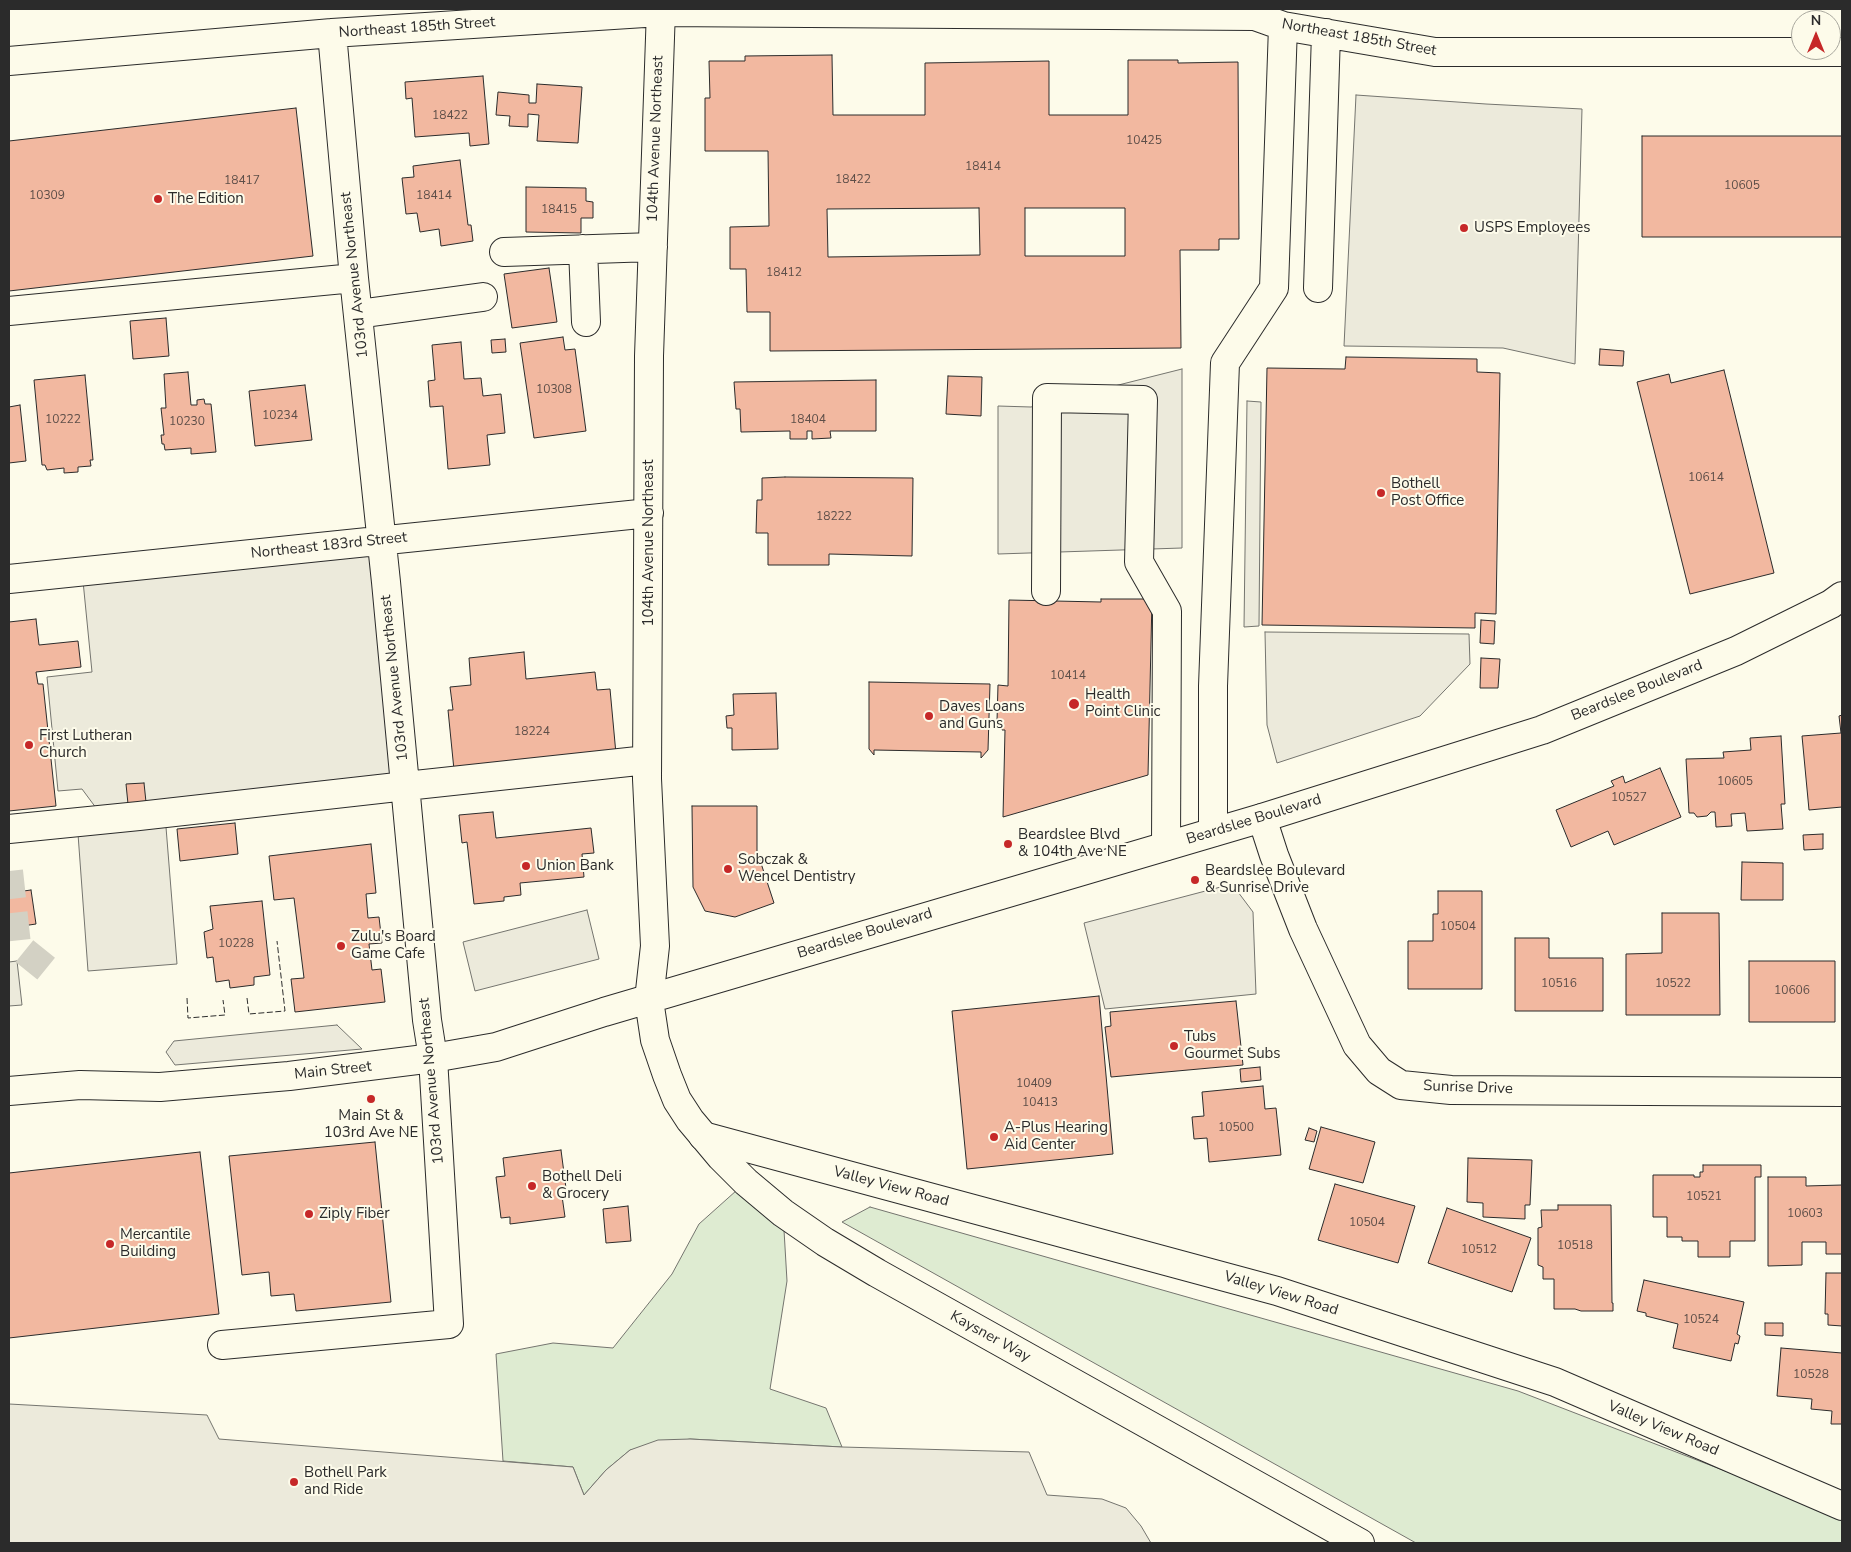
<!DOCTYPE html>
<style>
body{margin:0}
#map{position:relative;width:1851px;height:1552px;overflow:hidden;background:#fdfbea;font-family:"Nunito Sans",sans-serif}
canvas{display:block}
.frame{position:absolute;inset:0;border:10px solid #2b2b2b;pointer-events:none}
.north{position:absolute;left:1791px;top:10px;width:50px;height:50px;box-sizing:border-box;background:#fdfbea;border:1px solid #a9a89e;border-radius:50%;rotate:0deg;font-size:14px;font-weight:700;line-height:20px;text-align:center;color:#2b2b2b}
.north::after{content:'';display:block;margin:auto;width:18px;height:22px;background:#c62828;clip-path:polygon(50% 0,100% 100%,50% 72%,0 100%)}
</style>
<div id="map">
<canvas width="1851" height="1552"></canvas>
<div class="frame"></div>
<div class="north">N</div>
</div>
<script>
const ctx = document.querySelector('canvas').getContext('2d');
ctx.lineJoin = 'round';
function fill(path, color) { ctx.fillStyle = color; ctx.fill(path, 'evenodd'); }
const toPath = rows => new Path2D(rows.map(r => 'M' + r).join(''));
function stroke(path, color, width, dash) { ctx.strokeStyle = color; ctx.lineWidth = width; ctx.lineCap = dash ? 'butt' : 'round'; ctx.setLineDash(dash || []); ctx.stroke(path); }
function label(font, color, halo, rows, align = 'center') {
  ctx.font = font + ' "Nunito Sans",sans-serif'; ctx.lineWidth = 4; ctx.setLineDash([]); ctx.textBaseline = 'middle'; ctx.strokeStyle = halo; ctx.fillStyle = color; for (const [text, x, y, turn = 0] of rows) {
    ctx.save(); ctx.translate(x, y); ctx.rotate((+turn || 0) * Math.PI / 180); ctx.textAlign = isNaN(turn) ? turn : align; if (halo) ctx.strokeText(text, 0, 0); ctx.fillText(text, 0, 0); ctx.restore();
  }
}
const green = toPath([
 [746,1182,783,1213,787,1281,770,1389,826,1408,842,1447,690,1439,630,1450,606,1470,584,1495,573,1467,503,1461,496,1354,553,1343,613,1348,672,1274,699,1224,746,1182],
 [870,1207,1518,1391,1842,1516,1842,1543,1416,1543,842,1222,870,1207]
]);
fill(green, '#deebd1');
stroke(green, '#74746e', 1);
const parking = toPath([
 [1356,95,1486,104,1582,109,1575,364,1503,348,1344,346,1356,95],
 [1182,369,1182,548,998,554,998,406,1031,407,1182,369],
 [1247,401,1261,402,1259,626,1244,627,1247,401],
 [382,541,406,786,105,820,82,789,58,791,47,677,92,672,82,571,382,541],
 [1265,632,1469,634,1470,664,1420,716,1277,763,1267,725,1265,632],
 [166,827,177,964,88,971,78,834,166,827],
 [1232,884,1253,912,1256,994,1105,1009,1084,923,1232,884],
 [587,910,599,959,475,991,463,942,587,910],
 [17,961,22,1005,9,1006,9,962,17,961],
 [337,1025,362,1049,175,1065,166,1052,174,1041,337,1025],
 [9,1404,207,1415,219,1439,573,1467,584,1495,606,1470,630,1450,658,1440,690,1439,842,1447,1029,1452,1047,1495,1102,1499,1126,1508,1141,1526,1151,1543,9,1543,9,1404]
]);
fill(parking, '#eceadb');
stroke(parking, '#74746e', 1);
const building = toPath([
 [832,55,833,115,925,115,925,63,1049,61,1049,115,1128,115,1128,60,1178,60,1178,63,1238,62,1239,239,1219,239,1219,250,1180,250,1181,348,770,351,770,312,747,312,746,269,730,269,730,227,769,226,768,151,705,151,705,98,710,98,709,61,745,61,745,56,832,55],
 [979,208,980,255,828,257,827,209,979,208],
 [1025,208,1125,208,1125,256,1025,256,1025,208],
 [483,76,489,144,470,146,469,133,415,137,412,98,406,99,405,82,483,76],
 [537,84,582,87,578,143,537,141,539,115,528,114,528,127,509,126,510,116,496,115,498,92,529,95,529,103,536,103,537,84],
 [296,108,313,256,9,291,9,141,296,108],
 [1642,136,1842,136,1842,237,1642,237,1642,136],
 [460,160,468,225,471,225,473,241,441,246,439,229,420,232,417,213,406,214,402,178,414,177,413,166,460,160],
 [526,187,586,188,586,201,593,202,593,218,581,218,581,233,526,232,526,187],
 [549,268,557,322,512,328,504,274,549,268],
 [166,318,169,356,133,359,130,321,166,318],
 [563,337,565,350,575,349,586,431,534,438,520,343,563,337],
 [505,339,506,352,492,353,491,340,505,339],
 [461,342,464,379,481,378,483,396,501,394,505,433,487,435,490,465,448,469,443,406,430,407,428,381,435,380,432,345,461,342],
 [1600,349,1624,351,1623,366,1599,365,1600,349],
 [1346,357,1477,359,1477,372,1500,373,1496,614,1475,613,1475,628,1262,625,1267,368,1345,369,1346,357],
 [1724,370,1774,573,1690,594,1637,382,1669,374,1671,383,1724,370],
 [188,372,191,405,197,405,197,400,204,399,205,404,211,404,216,452,191,454,191,448,165,450,164,444,162,444,161,435,164,435,161,408,166,408,164,374,188,372],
 [85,375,93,460,90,460,91,466,78,467,78,472,64,473,64,468,47,470,45,465,42,465,34,380,85,375],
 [948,376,982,377,981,416,946,414,948,376],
 [876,380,876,431,830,431,831,438,812,439,812,431,807,431,807,439,790,439,790,431,741,432,740,409,736,409,734,382,876,380],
 [305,385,312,440,255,446,249,391,305,385],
 [20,405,26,461,9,463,9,407,20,405],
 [785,477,913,478,912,556,829,554,829,565,768,565,768,533,756,533,757,500,762,500,762,478,785,477],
 [1101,599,1152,599,1148,775,1003,817,1005,730,1002,730,1002,721,997,721,998,685,1008,686,1009,600,1101,602,1101,599],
 [36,619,39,645,78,641,81,667,36,672,38,684,43,684,56,806,9,811,9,622,36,619],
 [1481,620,1495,621,1494,644,1480,643,1481,620],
 [524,652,526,679,595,672,597,690,610,689,616,754,454,770,448,710,453,710,450,687,471,685,469,658,524,652],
 [1481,658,1500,659,1498,688,1480,688,1481,658],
 [869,682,990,684,988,750,981,758,981,752,874,750,874,755,869,749,869,682],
 [776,693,778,749,732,750,732,728,727,728,726,716,734,715,733,694,776,693],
 [1842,715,1842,807,1809,810,1802,736,1841,733,1839,716,1842,715],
 [1781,736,1785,804,1781,804,1783,829,1747,831,1745,813,1731,814,1732,826,1716,827,1715,812,1711,812,1707,816,1697,817,1694,813,1689,813,1686,759,1724,758,1723,752,1751,750,1750,738,1781,736],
 [1660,768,1681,817,1614,845,1608,831,1571,847,1556,810,1614,786,1611,781,1623,776,1625,783,1660,768],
 [144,783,146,802,128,804,126,784,144,783],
 [692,806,757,806,757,851,774,903,735,917,705,911,693,887,692,806],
 [493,812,496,838,591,828,594,853,582,854,584,877,520,883,521,895,504,897,504,901,474,904,467,842,462,843,459,815,493,812],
 [235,823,238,854,180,861,177,829,235,823],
 [1823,834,1823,849,1804,850,1803,835,1823,834],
 [371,844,376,893,366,894,368,918,379,917,382,943,369,944,372,970,381,969,385,1002,295,1012,291,979,304,978,294,898,274,900,269,856,371,844],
 [1742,862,1783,863,1783,900,1741,900,1742,862],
 [31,890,36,924,9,928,9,893,31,890],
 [1438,891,1482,891,1482,989,1408,989,1408,941,1433,941,1433,914,1438,914,1438,891],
 [262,901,270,975,254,977,254,985,230,988,229,980,216,982,213,957,207,958,204,932,213,929,210,906,262,901],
 [1662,913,1719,913,1720,1015,1626,1015,1626,954,1662,953,1662,913],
 [1515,938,1549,938,1549,958,1603,958,1603,1011,1515,1011,1515,938],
 [1749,961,1835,961,1835,1022,1749,1022,1749,961],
 [1099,996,1113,1154,967,1169,952,1011,1099,996],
 [1236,1001,1243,1065,1111,1077,1105,1027,1111,1026,1110,1012,1236,1001],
 [1260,1067,1261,1080,1241,1082,1240,1069,1260,1067],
 [1263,1086,1265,1109,1276,1108,1281,1155,1209,1162,1207,1138,1194,1139,1192,1117,1204,1116,1202,1092,1263,1086],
 [1321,1127,1375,1142,1363,1183,1309,1169,1321,1127],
 [1309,1128,1317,1131,1314,1142,1305,1140,1309,1128],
 [375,1142,391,1302,296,1311,294,1294,271,1296,269,1272,242,1275,229,1156,375,1142],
 [561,1150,567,1196,562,1196,565,1217,510,1224,510,1217,501,1218,496,1177,505,1176,503,1158,561,1150],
 [200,1152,219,1314,9,1338,9,1173,200,1152],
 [1468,1158,1532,1160,1530,1205,1525,1205,1525,1219,1483,1217,1483,1203,1467,1202,1468,1158],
 [1703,1165,1761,1165,1761,1177,1755,1177,1755,1241,1730,1241,1730,1257,1698,1257,1698,1241,1682,1241,1682,1237,1667,1237,1667,1217,1653,1217,1653,1175,1694,1175,1694,1177,1700,1177,1700,1172,1703,1172,1703,1165],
 [1768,1177,1806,1177,1806,1186,1842,1185,1842,1254,1826,1254,1826,1242,1802,1242,1802,1265,1768,1266,1768,1177],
 [1335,1184,1415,1206,1398,1263,1318,1240,1335,1184],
 [1558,1205,1611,1205,1612,1303,1613,1303,1613,1311,1581,1311,1575,1309,1554,1309,1554,1279,1543,1279,1543,1267,1538,1265,1538,1228,1542,1227,1541,1210,1558,1210,1558,1205],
 [628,1206,631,1241,606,1243,603,1209,628,1206],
 [1447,1208,1531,1238,1512,1292,1428,1263,1447,1208],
 [1826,1273,1842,1273,1842,1326,1828,1325,1828,1314,1825,1314,1826,1273],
 [1644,1280,1744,1302,1737,1334,1740,1336,1738,1344,1735,1343,1731,1361,1673,1348,1678,1324,1646,1316,1646,1313,1637,1311,1644,1280],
 [1765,1323,1783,1323,1783,1336,1765,1335,1765,1323],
 [1781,1348,1842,1353,1842,1424,1831,1424,1832,1411,1811,1409,1812,1399,1777,1396,1781,1348]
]);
fill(building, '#f2b8a0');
stroke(building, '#2b2b2b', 1);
stroke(toPath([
 [9,871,17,945,49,971]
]), '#d3d1c4', 28, [28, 14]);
const minor = toPath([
 [9,61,332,33,660,12,1255,16,1283,26,1435,52,1842,52],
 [583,249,586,322],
 [504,252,653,247],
 [1318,288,1326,33],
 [9,311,354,278],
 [358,314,483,297],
 [9,579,649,513],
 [1046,591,1047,398,1143,400,1139,562,1167,611,1166,846],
 [1262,818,1274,855,1303,929,1357,1045,1379,1071,1401,1085,1451,1090,1842,1092],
 [9,829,139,816,406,786,647,760],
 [1213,832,1213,686,1225,363,1274,288,1283,26],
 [649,1000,655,946,647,779,649,356,661,9],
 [703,1136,1277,1291,1555,1382,1842,1506],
 [222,1345,449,1324,433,1058,427,1020,386,582,354,278,332,33]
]);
const major = toPath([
 [649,1000,655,1040,667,1075,677,1100,690,1120,721,1157,746,1182,783,1213,825,1242,877,1273,1360,1543],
 [9,1091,80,1085,160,1087,289,1076,433,1058,496,1047,604,1012,1262,818,1542,730,1736,651,1831,604,1842,596]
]);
stroke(minor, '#2b2b2b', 30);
stroke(major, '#2b2b2b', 30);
stroke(minor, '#fdfbea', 28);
stroke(major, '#fdfbea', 28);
stroke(toPath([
 [187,998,188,1018,225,1015,223,1000],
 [247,998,249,1014,285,1011,277,941]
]), '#2b2b2b', 1, [6, 2.5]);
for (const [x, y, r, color] of [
 [158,199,5,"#c62828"],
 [1464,228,5,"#c62828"],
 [1381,493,5,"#c62828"],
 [1074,704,6,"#c62828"],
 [929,716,5,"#c62828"],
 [29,745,5,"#c62828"],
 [1008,844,5,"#c62828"],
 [526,866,5,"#c62828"],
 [728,869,5,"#c62828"],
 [1195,880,5,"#c62828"],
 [341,946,5,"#c62828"],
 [1174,1046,5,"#c62828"],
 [371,1099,5,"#c62828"],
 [994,1137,5,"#c62828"],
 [532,1186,5,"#c62828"],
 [309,1214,5,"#c62828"],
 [110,1244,5,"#c62828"],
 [294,1482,5,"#c62828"]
]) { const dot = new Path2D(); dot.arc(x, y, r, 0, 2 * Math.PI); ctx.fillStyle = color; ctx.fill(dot); stroke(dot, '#fdfbea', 2); }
label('12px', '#5d4e48', null, [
 ["18422",450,116],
 ["10425",1144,141],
 ["18414",983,167],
 ["18422",853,180],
 ["18417",242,181],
 ["10605",1742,186],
 ["10309",47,196],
 ["18414",434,196],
 ["18415",559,210],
 ["18412",784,273],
 ["10308",554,390],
 ["10234",280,416],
 ["10222",63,420],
 ["18404",808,420],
 ["10230",187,422],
 ["10614",1706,478],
 ["18222",834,517],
 ["10414",1068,676],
 ["18224",532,732],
 ["10605",1735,782],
 ["10527",1629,798],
 ["10504",1458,927],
 ["10228",236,944],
 ["10516",1559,984],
 ["10522",1673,984],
 ["10606",1792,991],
 ["10409",1034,1084],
 ["10413",1040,1103],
 ["10500",1236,1128],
 ["10521",1704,1197],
 ["10603",1805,1214],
 ["10504",1367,1223],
 ["10518",1575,1246],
 ["10512",1479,1250],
 ["10524",1701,1320],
 ["10528",1811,1375]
]);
label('15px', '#2b2b2b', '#fdfbea', [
 ["Northeast 185th Street",417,28,-4],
 ["Northeast 185th Street",1359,38,10],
 ["104th Avenue Northeast",656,139,-88],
 ["103rd Avenue Northeast",355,275,-96],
 ["104th Avenue Northeast",649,543,-90],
 ["Northeast 183rd Street",329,546,-6],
 ["103rd Avenue Northeast",395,678,-96],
 ["Beardslee Boulevard",1637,691,-22],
 ["Beardslee Boulevard",1254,820,-17],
 ["Beardslee Boulevard",865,934,-17],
 ["Main Street",333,1071,-6],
 ["103rd Avenue Northeast",432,1081,-95],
 ["Sunrise Drive",1468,1088,2],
 ["Valley View Road",891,1187,15],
 ["Valley View Road",1281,1294,17],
 ["Kaysner Way",990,1337,29],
 ["Valley View Road",1663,1429,23]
]);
label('15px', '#2b2b2b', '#fdfbea', [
 ["The Edition",168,199],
 ["USPS Employees",1474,228],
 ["Bothell",1391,484],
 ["Post Office",1391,501],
 ["Health",1085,695],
 ["Point Clinic",1085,712],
 ["Daves Loans",939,707],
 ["and Guns",939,724],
 ["First Lutheran",39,736],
 ["Church",39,753],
 ["Beardslee Blvd",1018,835],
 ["& 104th Ave NE",1018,852],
 ["Sobczak &",738,860],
 ["Wencel Dentistry",738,877],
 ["Union Bank",536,866],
 ["Beardslee Boulevard",1205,871],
 ["& Sunrise Drive",1205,888],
 ["Zulu's Board",351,937],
 ["Game Cafe",351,954],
 ["Tubs",1184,1037],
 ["Gourmet Subs",1184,1054],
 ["Main St &",371,1116,"center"],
 ["103rd Ave NE",371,1133,"center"],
 ["A-Plus Hearing",1004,1128],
 ["Aid Center",1004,1145],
 ["Bothell Deli",542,1177],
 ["& Grocery",542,1194],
 ["Ziply Fiber",319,1214],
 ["Mercantile",120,1235],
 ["Building",120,1252],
 ["Bothell Park",304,1473],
 ["and Ride",304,1490]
], 'left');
</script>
